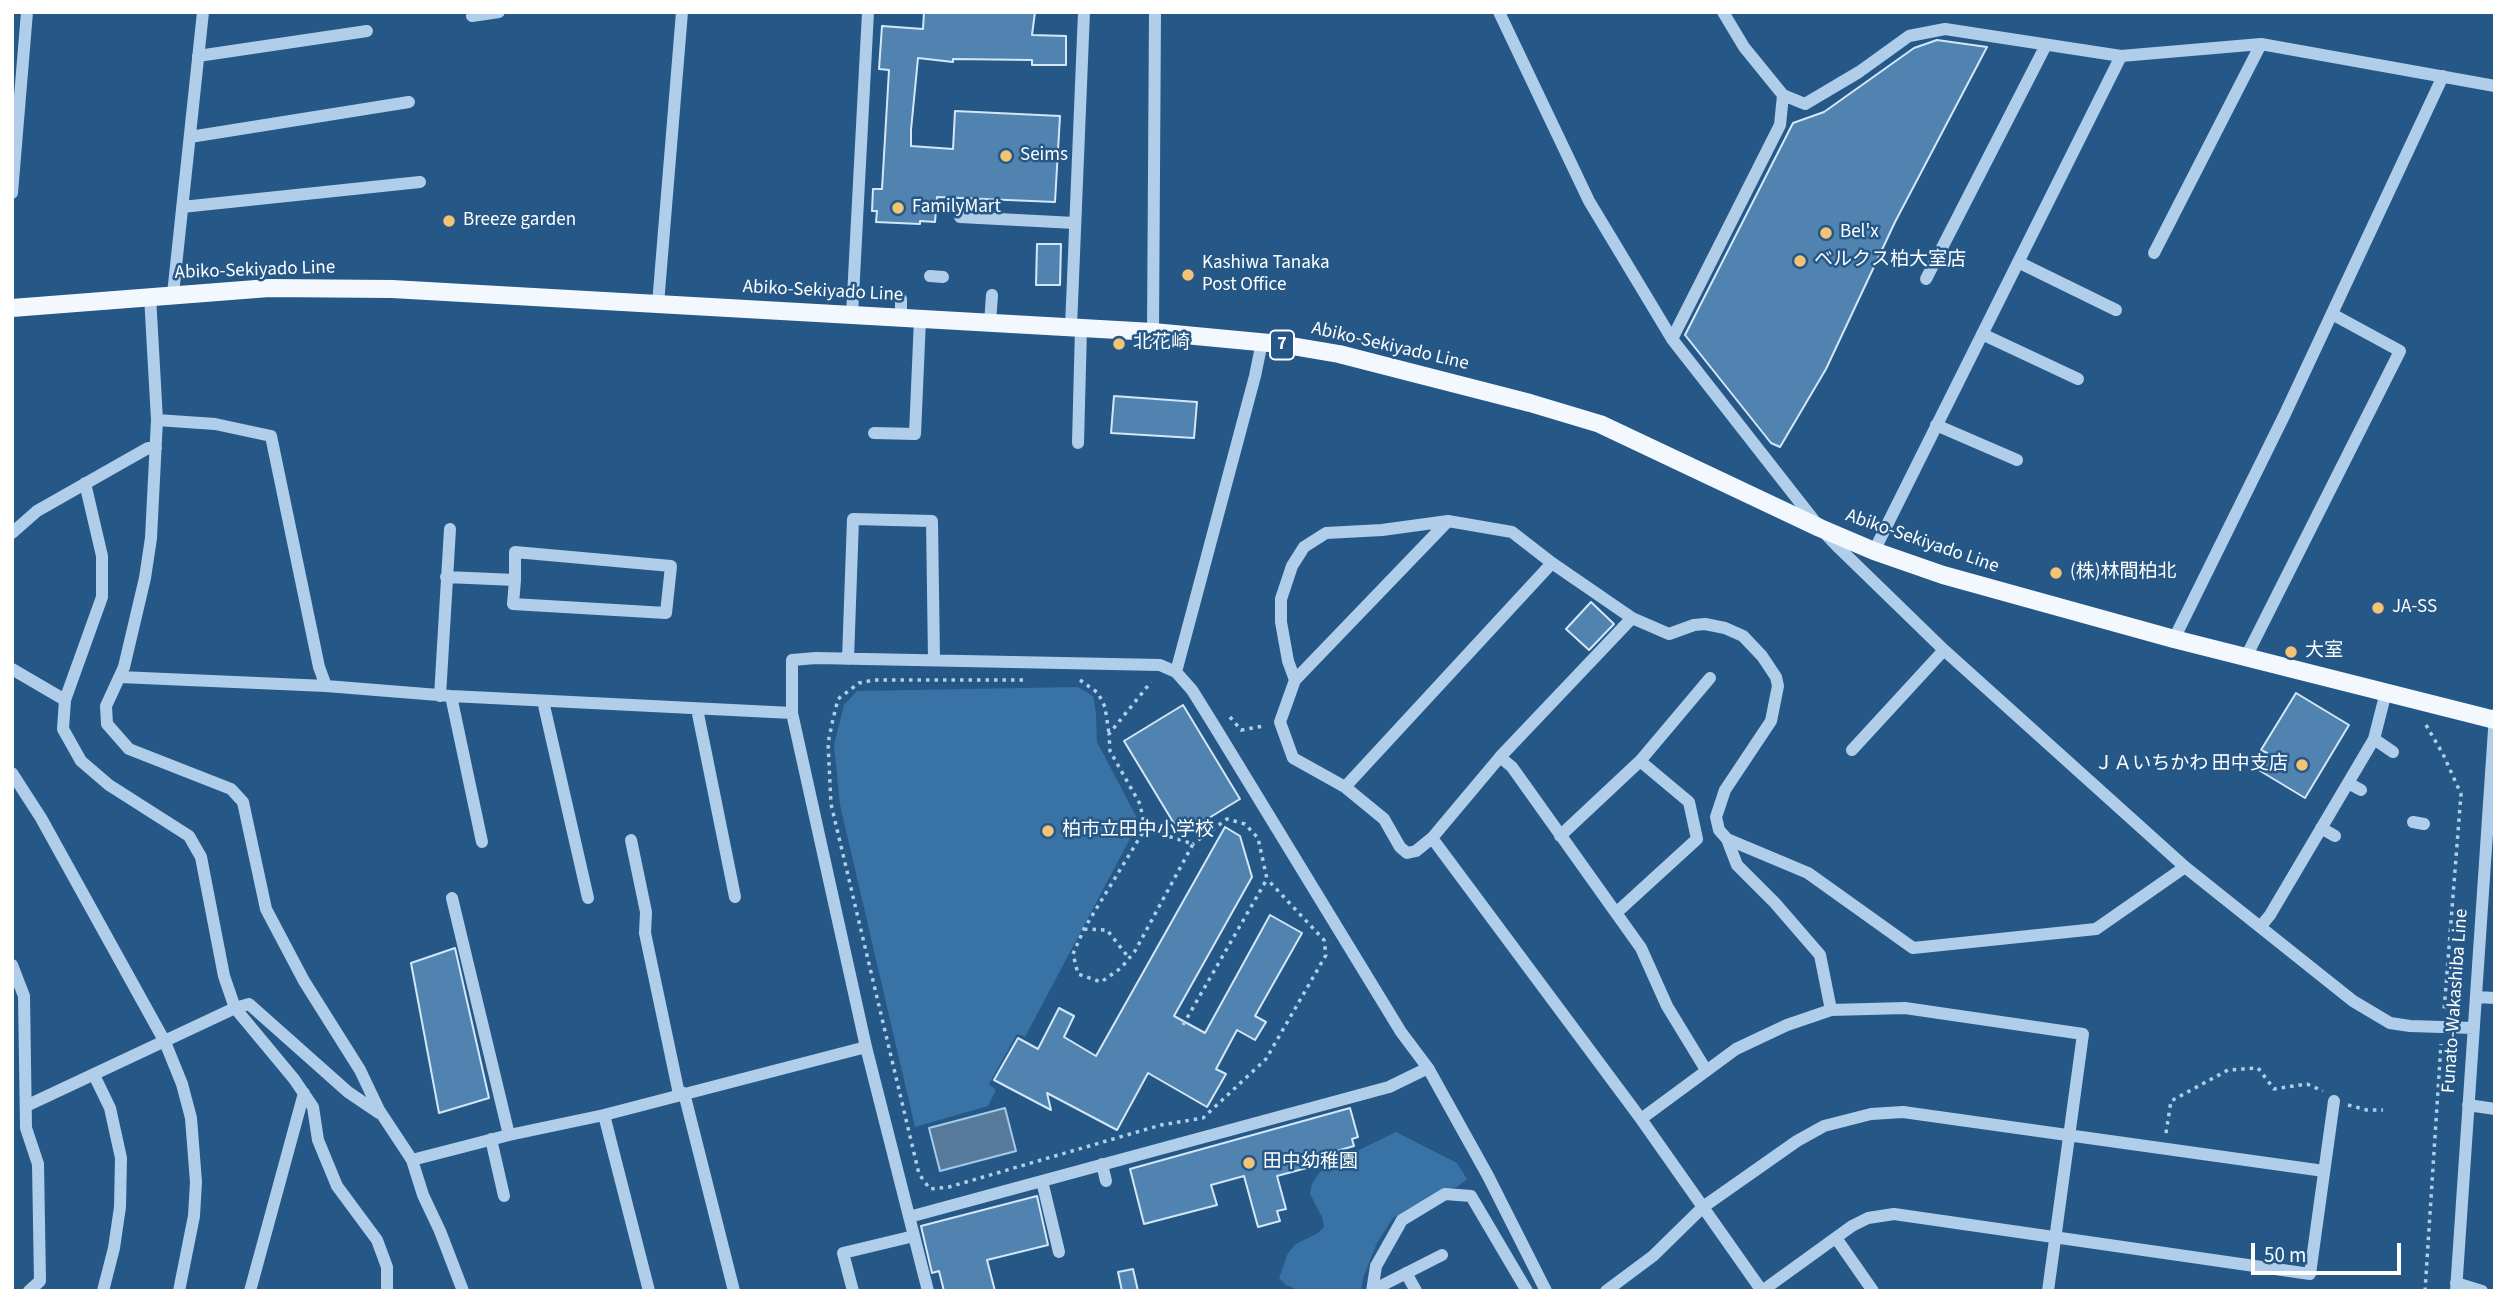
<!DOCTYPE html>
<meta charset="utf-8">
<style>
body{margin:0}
#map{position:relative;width:2507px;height:1303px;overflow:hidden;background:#255887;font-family:"Source Sans 3",sans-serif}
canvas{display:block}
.frame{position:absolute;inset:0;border:14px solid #fff;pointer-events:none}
.scale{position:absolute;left:2251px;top:1243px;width:150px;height:32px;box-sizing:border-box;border:4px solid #fff;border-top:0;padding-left:9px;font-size:21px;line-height:24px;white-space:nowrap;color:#fff;-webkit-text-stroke:5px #255887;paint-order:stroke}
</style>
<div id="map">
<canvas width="2507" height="1303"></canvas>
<div class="frame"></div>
<div class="scale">50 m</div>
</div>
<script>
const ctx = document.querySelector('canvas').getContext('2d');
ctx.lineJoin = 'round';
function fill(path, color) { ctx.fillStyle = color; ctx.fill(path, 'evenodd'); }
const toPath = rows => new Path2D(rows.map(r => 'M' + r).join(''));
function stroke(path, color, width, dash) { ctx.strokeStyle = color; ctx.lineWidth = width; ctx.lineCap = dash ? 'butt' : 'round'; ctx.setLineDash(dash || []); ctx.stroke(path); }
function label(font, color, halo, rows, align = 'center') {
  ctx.font = font + ' "Source Sans 3","Noto Sans JP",sans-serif'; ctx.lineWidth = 5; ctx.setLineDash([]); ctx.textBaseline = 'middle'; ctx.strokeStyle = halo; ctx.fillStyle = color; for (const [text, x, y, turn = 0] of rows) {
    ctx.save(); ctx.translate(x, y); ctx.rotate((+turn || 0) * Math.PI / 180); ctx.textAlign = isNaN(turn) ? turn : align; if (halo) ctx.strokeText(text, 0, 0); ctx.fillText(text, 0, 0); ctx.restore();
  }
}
fill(toPath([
 [1078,687,1093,696,1096,713,1097,742,1137,818,1132,835,1025,1037,1017,1034,989,1084,996,1090,988,1106,915,1127,840,805,834,745,844,705,857,691],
 [1396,1132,1457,1163,1467,1179,1457,1187,1442,1190,1393,1218,1377,1243,1363,1278,1361,1291,1300,1291,1286,1285,1279,1278,1288,1253,1296,1244,1318,1233,1324,1227,1322,1217,1310,1194,1312,1184,1319,1173,1328,1163,1343,1155,1359,1150]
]), '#3972a4');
const water = toPath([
 [1005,1108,1016,1151,940,1171,929,1128,1005,1108]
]);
fill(water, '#577a9b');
stroke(water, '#a4caea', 2);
const building = toPath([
 [924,12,1035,12,1032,35,1066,36,1066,65,1032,65,1032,60,953,59,953,62,918,58,911,130,911,146,953,149,955,111,1060,116,1055,202,937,197,935,222,920,221,920,224,876,222,877,211,872,211,873,189,882,189,889,70,879,69,882,26,923,29,924,12],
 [1937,40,1987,47,1895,222,1826,369,1780,447,1771,443,1685,335,1793,123,1824,112,1914,48,1937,40],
 [1037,244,1061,244,1060,285,1036,285,1037,244],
 [1114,396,1197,402,1194,438,1111,433,1114,396],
 [1591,602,1614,624,1589,650,1566,629,1591,602],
 [2296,693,2349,725,2305,798,2257,769,2267,753,2261,750,2296,693],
 [1183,705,1240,799,1181,835,1124,741,1183,705],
 [1225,827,1240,836,1252,877,1174,1016,1205,1033,1270,915,1302,933,1255,1016,1266,1022,1255,1040,1237,1030,1216,1069,1226,1074,1207,1107,1148,1073,1117,1130,1047,1093,1051,1110,994,1080,1018,1038,1038,1049,1059,1008,1074,1016,1064,1037,1096,1056,1225,827],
 [455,948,489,1098,439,1113,411,963,455,948],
 [1350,1108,1358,1137,1352,1139,1354,1146,1312,1158,1314,1166,1277,1176,1286,1209,1277,1211,1280,1221,1258,1227,1244,1176,1211,1185,1217,1205,1144,1224,1130,1169,1350,1108],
 [1037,1196,1048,1245,987,1260,995,1291,944,1291,939,1271,932,1273,921,1226,1037,1196],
 [1133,1269,1138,1291,1122,1291,1118,1272,1133,1269]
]);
fill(building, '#5183b1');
stroke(building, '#d4e7f7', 2);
stroke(toPath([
 [1023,680,874,680,859,683,838,699,833,719,828,743,831,804,919,1174,930,1189,949,1187,1161,1125,1203,1118,1266,1059,1326,955,1324,940,1267,879],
 [1080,680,1098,693,1105,707,1109,734],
 [1230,717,1241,730,1264,726],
 [2426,725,2443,754,2461,794,2444,1011],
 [1145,829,1193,844,1135,951,1121,968,1101,982,1078,974,1073,954,1084,929,1145,829,1140,804,1110,751,1109,734,1151,682],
 [1084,929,1107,930,1129,958],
 [1183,1025,1267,879,1258,838,1245,824,1227,819,1193,844],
 [2348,1105,2367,1110,2383,1110],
 [2166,1133,2171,1101,2228,1070,2258,1068,2274,1089,2307,1084,2323,1091],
 [2425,1291,2441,1044]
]), '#b0cee9', 3.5, [3.5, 5]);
stroke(toPath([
 [1499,12,1589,201,1672,339,1820,528,1839,548,1944,650,2185,867,2353,1001,2390,1023,2410,1026,2474,1028],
 [1723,12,1744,47,1783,95,1805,104,1859,72,1909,36,1945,29,2121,56,2261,44,2495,86],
 [472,16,499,12],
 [198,56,367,31],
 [190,137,409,102],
 [12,193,27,12],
 [182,207,420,182],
 [960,217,1075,223],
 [2154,253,2261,44],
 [2018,262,2116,310],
 [930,276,943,277],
 [1926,279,2046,45],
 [173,294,203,12],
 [150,296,157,420,151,538,145,578,124,667,106,706,107,724,129,749,231,789,243,802,266,909,304,981,360,1070,379,1110,412,1160,509,1135,604,1115,866,1047],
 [658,304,682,12],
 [852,315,868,12],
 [901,318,901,299],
 [990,323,992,295],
 [1071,327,1084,12],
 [1153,332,1155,12],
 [1982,334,2078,379],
 [1672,339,1780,125,1783,95],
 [157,420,215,424,271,436,319,667,326,686,451,696,792,713],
 [1936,425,2017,460],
 [874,433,915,434,920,319],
 [1078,443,1081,328],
 [85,483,102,556,102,597,65,700,63,729,81,761,109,785,189,836,201,857,224,976,235,1008,294,1079,313,1107,318,1140,337,1186,377,1240,387,1267,387,1291],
 [12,533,37,511,148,448,156,448],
 [1874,551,2121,56],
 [446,577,515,580,515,552,671,566,666,613,513,604,515,580],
 [1632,618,1669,634,1694,625,1705,624,1725,628,1743,636,1762,656,1776,677,1778,686,1771,721,1725,790,1716,817,1719,830,1727,839,1737,865,1775,903,1820,955,1831,1010],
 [2174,639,2284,416,2443,76],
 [2246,657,2400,351,2332,314],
 [848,659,853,519,932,521,934,660],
 [12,669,65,700],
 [1176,672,1255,376,1262,342],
 [120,677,326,686],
 [1295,680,1288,661,1281,622,1281,599,1292,566,1304,547,1326,533,1382,530,1448,521,1512,532,1552,563,1632,618,1500,757,1432,838,1416,851,1407,853,1400,847,1384,819,1345,787,1293,758,1280,722,1295,680,1448,521],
 [440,696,450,529],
 [451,696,482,842],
 [543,701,588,898],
 [697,709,735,897],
 [2374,739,2393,752],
 [1852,750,1944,650],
 [1500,757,1512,767,1641,948,1667,1006,1706,1070],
 [12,773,41,818,165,1042,182,1084,191,1118,196,1182,194,1216,179,1291],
 [2348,783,2361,790],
 [1345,787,1552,563],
 [2413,822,2424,824],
 [2321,828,2335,836],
 [1560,836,1640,761,1710,678],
 [1432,838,1641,1119,1762,1291],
 [1727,839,1808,873,1913,948,2096,929,2185,867],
 [631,840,646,912,645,933,679,1094],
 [452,898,509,1135],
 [1616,913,1697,839,1689,802,1640,761],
 [2261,926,2270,915,2374,739,2386,692],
 [12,965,24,996,26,1128,38,1164,40,1281,29,1291],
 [2476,997,2495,998],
 [94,1075,110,1108,121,1158,120,1207,114,1248,103,1291],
 [684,1093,734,1291],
 [2468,1105,2495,1109],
 [26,1106,235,1008,249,1004,348,1092,379,1113],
 [604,1115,649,1291],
 [1641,1119,1736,1049,1787,1025,1831,1010,1905,1008,2083,1034,2048,1291],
 [491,1139,504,1196],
 [412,1160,423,1195,440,1231,463,1291],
 [1102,1164,1106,1181],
 [1042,1181,1059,1252],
 [909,1217,1389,1087,1428,1068],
 [1836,1238,1873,1291],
 [1406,1273,1416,1291],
 [2456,1283,2482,1291],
 [1373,1290,1442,1255],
 [250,1291,304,1093],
 [853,1291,843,1253,914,1236],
 [928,1291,866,1047,792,713,792,660,816,658,1160,665,1176,672,1192,690,1215,727,1401,1032,1428,1068,1488,1176,1546,1291],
 [1372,1291,1376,1266,1402,1220,1445,1194,1471,1196,1527,1291],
 [1606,1291,1653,1256,1703,1207,1797,1141,1824,1126,1871,1114,1903,1112,2324,1171],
 [1762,1291,1852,1226,1868,1218,1894,1214,2310,1274,2334,1101],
 [2456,1291,2495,715]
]), '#b0cee9', 12);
stroke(toPath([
 [12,308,269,288,392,289,1153,332,1280,344,1339,354,1530,403,1600,424,1820,528,1874,551,1943,575,2174,639,2495,720]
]), '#f3f8fe', 18);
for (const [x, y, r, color] of [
 [1006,156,7,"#f3c474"],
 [898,208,7,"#f3c474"],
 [449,221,7,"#f3c474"],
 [1826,233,7,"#f3c474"],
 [1800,261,7,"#f3c474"],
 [1188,275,7,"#f3c474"],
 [1119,344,7,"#f3c474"],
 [2056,573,7,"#f3c474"],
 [2378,608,7,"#f3c474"],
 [2291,652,7,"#f3c474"],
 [2302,765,7,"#f3c474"],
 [1048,831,7,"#f3c474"],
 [1249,1163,7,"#f3c474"]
]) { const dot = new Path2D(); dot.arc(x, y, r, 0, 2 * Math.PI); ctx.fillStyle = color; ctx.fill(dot); stroke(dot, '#255887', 2.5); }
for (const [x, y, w] of [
 [1282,345,24]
]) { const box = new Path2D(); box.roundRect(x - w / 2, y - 14.5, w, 29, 5); ctx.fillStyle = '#255887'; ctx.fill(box); stroke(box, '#fff', 2); }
label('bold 18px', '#fff', null, [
 ["7",1282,345]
]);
label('19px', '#fff', '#255887', [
 ["Seims",1020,156],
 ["FamilyMart",912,208],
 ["Breeze garden",463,221],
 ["Bel'x",1840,233],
 ["ベルクス柏大室店",1814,261],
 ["Kashiwa Tanaka",1202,264],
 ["Post Office",1202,286],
 ["北花崎",1133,344],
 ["(株)林間柏北",2070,573],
 ["JA-SS",2392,608],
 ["大室",2305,652],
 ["ＪＡいちかわ 田中支店",2288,765,"right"],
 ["柏市立田中小学校",1062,831],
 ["田中幼稚園",1263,1163]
], 'left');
label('19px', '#fff', '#255887', [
 ["Abiko-Sekiyado Line",255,271,-2],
 ["Abiko-Sekiyado Line",823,292,3],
 ["Abiko-Sekiyado Line",1390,347,13],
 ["Abiko-Sekiyado Line",1922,542,19],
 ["Funato-Wakashiba Line",2456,1001,-86]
]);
</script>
